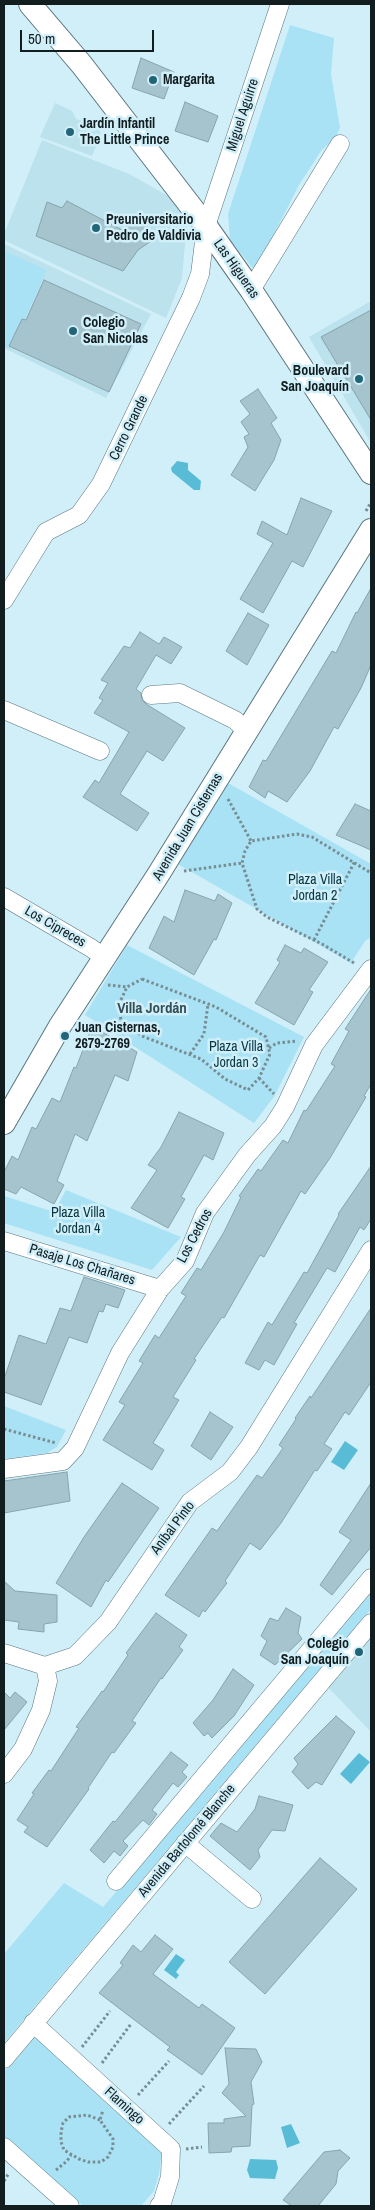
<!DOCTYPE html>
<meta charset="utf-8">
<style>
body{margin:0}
#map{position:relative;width:375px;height:2210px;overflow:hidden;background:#d0eff9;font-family:"Archivo Narrow",sans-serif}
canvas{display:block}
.frame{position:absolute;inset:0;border:5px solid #121d20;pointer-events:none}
.scale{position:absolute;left:20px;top:30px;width:134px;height:22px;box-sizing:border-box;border:2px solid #121d20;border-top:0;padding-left:6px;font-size:15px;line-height:18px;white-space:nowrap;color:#121d20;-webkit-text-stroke:4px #d0eff9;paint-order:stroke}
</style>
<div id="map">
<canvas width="375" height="2210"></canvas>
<div class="frame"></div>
<div class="scale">50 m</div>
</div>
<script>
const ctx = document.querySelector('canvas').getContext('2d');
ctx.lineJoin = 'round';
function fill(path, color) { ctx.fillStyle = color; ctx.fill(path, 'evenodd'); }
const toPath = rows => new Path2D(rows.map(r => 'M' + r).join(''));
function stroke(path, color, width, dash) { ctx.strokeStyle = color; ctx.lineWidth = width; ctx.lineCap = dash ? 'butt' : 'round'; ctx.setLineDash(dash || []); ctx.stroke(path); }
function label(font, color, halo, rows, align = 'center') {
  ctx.font = font + ' "Archivo Narrow",sans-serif'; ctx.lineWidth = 5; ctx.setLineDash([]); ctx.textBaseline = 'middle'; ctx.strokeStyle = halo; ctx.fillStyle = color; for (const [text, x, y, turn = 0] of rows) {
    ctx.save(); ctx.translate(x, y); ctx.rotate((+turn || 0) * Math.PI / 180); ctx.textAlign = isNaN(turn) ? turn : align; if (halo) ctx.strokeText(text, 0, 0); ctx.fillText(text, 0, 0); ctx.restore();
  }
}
fill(toPath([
 [55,103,72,111,76,119,98,125,101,134,92,156,40,137],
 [42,140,129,174,170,197,187,221,182,278,166,318,4,240,4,234],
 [4,244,151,314,106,398,4,348],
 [371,301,371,443,309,337],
 [371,1622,371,1732,323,1682]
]), '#bbe2ed');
fill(toPath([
 [290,25,334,38,331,74,340,128,336,137,321,151,299,185,255,271,230,240,228,214],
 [4,251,47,270,11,349,4,346],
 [228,783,371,864,371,937,365,941,351,963,176,863],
 [127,945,304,1037,274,1097,254,1123,85,1015],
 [66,1190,181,1237,152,1270,4,1223,4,1196,54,1212],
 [4,1406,66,1430,57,1447,47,1453,4,1459],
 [371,1589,371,1609,4,2043,4,1954,64,1883,103,1907,217,1776],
 [36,2032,162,2151,159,2174,154,2191,141,2206,83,2206,4,2136,4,2072]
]), '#a9e2f4');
fill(toPath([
 [177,461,188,463,188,470,201,481,200,490,194,490,172,472,171,468],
 [345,1441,358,1450,344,1470,331,1462],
 [359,1753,370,1762,351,1784,340,1774],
 [176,1954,185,1960,176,1972,179,1975,176,1979,164,1970],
 [291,2124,300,2143,287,2148,281,2127],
 [250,2159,276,2160,278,2168,275,2179,250,2178,247,2170]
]), '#59bcd7');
const building = toPath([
 [141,58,174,72,164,99,132,88,141,58],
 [185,102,218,116,208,142,175,131,185,102],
 [67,201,122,230,141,216,154,239,138,250,123,271,36,236,47,202,62,208,67,201],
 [44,280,141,324,109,392,9,346,22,319,26,320,44,280],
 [371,310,371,420,321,337,371,310],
 [258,389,277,418,271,423,281,440,274,460,255,491,231,475,248,447,244,437,249,434,241,422,250,414,240,401,258,389],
 [301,498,332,511,303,567,292,561,263,613,240,599,273,543,257,534,262,521,287,535,301,498],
 [371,588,371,665,361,688,338,729,334,727,310,771,287,802,268,791,265,798,249,787,263,760,266,761,332,651,336,653,356,612,357,613,371,588],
 [248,613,269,625,247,665,226,651,248,613],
 [140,632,159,644,164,637,182,647,171,664,156,655,136,689,141,693,142,700,146,704,185,728,163,761,147,751,120,794,149,813,137,831,83,797,95,780,99,783,129,732,94,713,103,700,99,698,108,683,101,680,124,646,130,648,140,632],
 [355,804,371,811,371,850,336,835,355,804],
 [185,890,215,901,218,894,232,903,216,940,214,939,194,975,149,948,164,916,174,922,185,890],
 [285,945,301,953,304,948,328,962,309,990,313,992,294,1025,255,1003,280,962,277,960,285,945],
 [371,989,371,1084,364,1096,366,1097,330,1158,305,1194,301,1191,264,1257,260,1255,224,1318,222,1317,194,1359,196,1360,173,1397,179,1400,153,1443,164,1450,152,1470,103,1440,125,1405,119,1402,143,1363,139,1361,155,1335,159,1338,186,1296,181,1293,197,1268,201,1270,224,1232,241,1197,239,1196,258,1169,261,1171,283,1140,288,1143,304,1110,306,1111,335,1066,331,1064,349,1031,345,1029,371,989],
 [92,1026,137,1052,128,1081,115,1075,87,1141,75,1134,57,1181,64,1185,54,1204,21,1187,16,1194,4,1189,4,1172,12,1156,18,1160,32,1127,36,1129,52,1098,60,1102,74,1067,76,1068,92,1026],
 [179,1112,224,1133,213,1160,204,1155,181,1197,185,1199,168,1228,131,1208,157,1170,148,1165,161,1147,179,1112],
 [371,1166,371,1219,364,1230,360,1227,335,1272,327,1268,294,1323,297,1324,274,1365,265,1360,259,1370,245,1363,268,1322,272,1325,304,1272,307,1273,339,1215,338,1214,371,1166],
 [84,1277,125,1290,118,1308,106,1304,103,1312,99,1311,87,1343,69,1337,41,1405,4,1392,4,1379,19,1335,46,1344,60,1308,71,1311,84,1277],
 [371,1308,371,1382,349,1415,345,1412,324,1444,332,1449,317,1471,315,1470,281,1523,260,1550,250,1543,225,1581,227,1583,205,1612,203,1610,199,1617,165,1595,212,1528,217,1531,257,1475,262,1478,283,1448,279,1445,296,1419,295,1418,310,1396,311,1398,371,1308],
 [210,1412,233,1427,211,1460,191,1446,210,1412],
 [67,1472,70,1501,4,1513,4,1481,67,1472],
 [122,1483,159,1508,108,1582,106,1580,91,1607,56,1583,84,1537,122,1483],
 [371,1483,371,1547,332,1595,320,1585,351,1540,339,1532,371,1483],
 [4,1581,15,1591,57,1595,57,1622,44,1624,44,1632,18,1629,19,1622,4,1620,4,1581],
 [286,1608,301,1617,298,1633,302,1639,275,1665,260,1655,267,1641,261,1636,270,1618,278,1621,286,1608],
 [156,1613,187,1635,179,1647,183,1650,162,1679,161,1678,132,1721,136,1723,114,1753,112,1752,88,1788,89,1789,47,1847,24,1832,28,1827,17,1820,34,1794,32,1793,49,1770,51,1771,79,1728,76,1727,102,1691,103,1692,128,1655,126,1653,156,1613],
 [233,1669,254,1685,234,1716,212,1738,208,1733,204,1736,193,1723,213,1700,233,1669],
 [4,1692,10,1698,15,1692,27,1702,4,1730,4,1692],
 [336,1716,355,1732,322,1785,316,1782,308,1789,292,1772,298,1764,294,1758,336,1716],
 [171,1752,188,1765,182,1772,187,1777,178,1787,173,1783,152,1810,157,1814,149,1825,143,1820,123,1841,128,1846,120,1856,114,1851,104,1863,90,1850,113,1821,115,1822,171,1752],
 [259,1796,293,1805,285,1831,272,1830,258,1850,260,1857,250,1870,210,1836,221,1823,237,1832,255,1809,259,1796],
 [320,1858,357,1889,265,1994,229,1962,320,1858],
 [155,1935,173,1949,153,1974,199,2008,202,2004,235,2028,202,2075,167,2050,170,2047,99,1993,123,1965,120,1963,133,1945,141,1952,155,1935],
 [225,2048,256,2049,262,2062,251,2082,254,2104,252,2105,250,2146,232,2147,231,2152,209,2153,208,2123,224,2123,224,2119,246,2116,222,2093,229,2084,225,2048],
 [340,2150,350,2158,338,2171,336,2184,318,2206,292,2206,283,2200,324,2152,340,2150]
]);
fill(building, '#a6c4cd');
stroke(building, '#87a4ad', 1);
const minor = toPath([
 [251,290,340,144],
 [4,600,46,532,79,515,101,484,191,298,200,274,206,226,280,4],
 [151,695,180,693,235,720,247,731],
 [4,710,100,751],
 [4,897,91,948,105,958],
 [4,1241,160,1289],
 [4,1469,63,1461,75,1448,120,1353,160,1289,185,1261,205,1213,247,1155,273,1126,285,1107,314,1045,371,969],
 [4,1653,45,1666],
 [4,1774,23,1749,41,1710,48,1681,45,1666,75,1656,108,1622,190,1502,230,1472,249,1447,371,1250],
 [185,1843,252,1899],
 [116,1881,371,1578],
 [33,2023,171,2149,170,2177,162,2203,159,2206],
 [4,2059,371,1623],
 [4,2147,70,2206]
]);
const major = toPath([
 [30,4,82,65,206,226,251,290,371,473],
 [4,1123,60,1026,158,875,371,530]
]);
stroke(minor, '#5b767f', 19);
stroke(major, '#5b767f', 24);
stroke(toPath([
 [366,511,371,502],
 [228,799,251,841],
 [184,871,242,863],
 [314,940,355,861],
 [354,963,322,944,267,917,257,909,242,863,245,851,251,841,297,834,312,837,371,873],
 [142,979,216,1007,266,1037,270,1054,259,1078,248,1090,225,1079,201,1059,142,1036,121,1021,119,1004,127,987,142,979],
 [108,985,127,987],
 [269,1048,277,1043,297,1041],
 [190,1054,204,1034,208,1004],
 [259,1078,274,1094],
 [4,1429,56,1443],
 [82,2047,110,2011],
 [102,2063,131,2024],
 [138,2095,169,2061],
 [100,2120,87,2115,69,2117,63,2123,61,2132,61,2142,64,2150,79,2159,88,2162,101,2162,108,2157,113,2147,113,2139,100,2120,103,2110],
 [169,2124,204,2086],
 [186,2149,202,2147],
 [56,2170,67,2161,71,2155],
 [4,2181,9,2173]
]), '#778d93', 3, [2.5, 2.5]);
stroke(minor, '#fff', 18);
stroke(major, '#fff', 22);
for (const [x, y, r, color] of [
 [153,80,5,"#226577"],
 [70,132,5,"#226577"],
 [96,228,5,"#226577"],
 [73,331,5,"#226577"],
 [359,379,5,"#226577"],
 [65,1036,5,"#226577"],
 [359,1652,5,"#226577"]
]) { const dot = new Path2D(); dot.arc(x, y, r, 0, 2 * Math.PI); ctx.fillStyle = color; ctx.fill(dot); stroke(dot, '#d0eff9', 2); }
label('bold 14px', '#121d20', '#d0eff9', [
 ["Margarita",163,80],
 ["Jardín Infantil",80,124],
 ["The Little Prince",80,140],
 ["Preuniversitario",106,220],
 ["Pedro de Valdivia",106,236],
 ["Colegio",83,323],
 ["San Nicolas",83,339],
 ["Boulevard",349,371,"right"],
 ["San Joaquín",349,387,"right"],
 ["Juan Cisternas,",75,1028],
 ["2679-2769",75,1044],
 ["Colegio",349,1644,"right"],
 ["San Joaquín",349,1660,"right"]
], 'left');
label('14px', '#121d20', '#d0eff9', [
 ["Miguel Aguirre",243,115,-72],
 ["Las Higueras",236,269,55],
 ["Cerro Grande",129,428,-64],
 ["Avenida Juan Cisternas",188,827,-59],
 ["Los Cipreces",55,927,30],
 ["Los Cedros",195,1236,-62],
 ["Pasaje Los Chañares",82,1265,17],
 ["Aníbal Pinto",173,1528,-53],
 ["Avenida Bartolomé Blanche",187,1841,-50],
 ["Flamingo",124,2106,42]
]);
label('14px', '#063642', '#d0eff9', [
 ["Plaza Villa",315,880],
 ["Jordan 2",315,896],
 ["Plaza Villa",236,1047],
 ["Jordan 3",236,1063],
 ["Plaza Villa",78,1213],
 ["Jordan 4",78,1229]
]);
label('bold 15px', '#344e56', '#d0eff9', [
 ["Villa Jordán",152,1009]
]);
</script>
